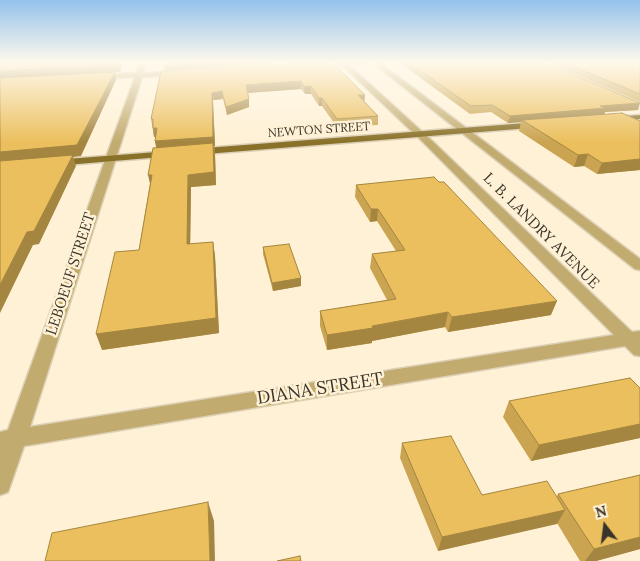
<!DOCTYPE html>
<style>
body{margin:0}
#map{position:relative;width:640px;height:561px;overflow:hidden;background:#fff1d5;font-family:Lora,serif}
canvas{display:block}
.north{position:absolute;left:580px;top:501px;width:50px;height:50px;-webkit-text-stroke:4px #fff1d5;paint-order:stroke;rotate:345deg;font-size:14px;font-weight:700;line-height:20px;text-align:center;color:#393429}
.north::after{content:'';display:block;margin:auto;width:18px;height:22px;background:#393429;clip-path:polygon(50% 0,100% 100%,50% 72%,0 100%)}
</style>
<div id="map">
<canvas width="640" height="561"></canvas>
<div class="north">N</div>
</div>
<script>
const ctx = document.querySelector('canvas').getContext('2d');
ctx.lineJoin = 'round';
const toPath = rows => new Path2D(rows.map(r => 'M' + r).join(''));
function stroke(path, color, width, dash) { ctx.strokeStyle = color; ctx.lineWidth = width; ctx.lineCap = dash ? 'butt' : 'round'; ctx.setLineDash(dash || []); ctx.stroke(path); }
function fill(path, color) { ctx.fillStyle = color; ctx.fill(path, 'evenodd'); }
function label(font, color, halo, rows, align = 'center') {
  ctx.font = font + ' Lora,serif'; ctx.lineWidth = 5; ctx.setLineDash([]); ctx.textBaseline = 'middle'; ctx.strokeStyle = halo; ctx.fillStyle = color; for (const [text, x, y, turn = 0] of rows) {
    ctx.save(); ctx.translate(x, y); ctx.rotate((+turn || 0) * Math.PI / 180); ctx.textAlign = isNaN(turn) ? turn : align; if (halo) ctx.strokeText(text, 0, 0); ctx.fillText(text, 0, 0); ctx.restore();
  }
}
const minor = toPath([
 [140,63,146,63,143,73,181,71,184,73,181,75,142,77,30,427,614,335,422,141,343,66,337,66,338,63,368,63,350,66,428,137,632,332,640,331,640,356,634,355,625,346,24,446,8,492,0,495,0,432,8,430,135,77,96,79,93,77,96,75,136,73,140,63],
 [373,63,380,63,640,259,640,270,635,269,373,63]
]);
const major = toPath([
 [640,115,640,119,612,121,608,119,612,117,640,115],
 [539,122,543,125,542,127,193,155,188,152,193,149,539,122],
 [170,151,173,152,173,156,54,166,49,163,54,160,170,151]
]);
stroke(minor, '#dbcfb6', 3);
stroke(major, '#dbcfb6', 3);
fill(minor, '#c2ab6e');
fill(major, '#8a7129');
fill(toPath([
 [303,63,365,95,364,102,378,116,378,125,337,127,322,106,319,106,311,94,305,94,301,89,247,93,249,107,227,115,223,99,213,100,215,146,214,146,215,155,216,185,191,187,190,244,213,242,215,256,219,333,102,350,139,250,156,147,155,141,156,137,154,137,151,119],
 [400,63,546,63,638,110,605,112,605,114,640,121,640,170,597,174,584,166,574,167,519,131,521,122,508,123,491,112,470,114],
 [549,63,640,63,640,102],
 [356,185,551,315,448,332,445,327,372,341,372,343,327,350,320,326,320,311,387,300,370,268,372,254,396,251,377,221,370,222,355,197],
 [263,247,301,278,301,286,273,291,263,254],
 [640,388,640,438,531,461,503,417,509,401],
 [402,443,482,495,557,496,558,494,640,475,640,549,596,561,580,561,557,523,438,551,400,458]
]), '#caa450');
fill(toPath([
 [123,63,120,72,115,72,116,80,81,156,73,157,76,166,39,244,33,245,0,313,0,71],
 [205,63,283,63,165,70,164,66],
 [301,81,301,89,247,93,246,85],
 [311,86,311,94,305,94,304,87],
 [222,91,223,99,213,100,215,146,214,146,215,155,216,185,191,187,190,259,157,150,155,141,212,93],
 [358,95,365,95,364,103],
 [319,98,322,98,322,106,319,106],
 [249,99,249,107,227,115,226,107],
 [640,103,638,110,605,112,604,116,522,120,521,122,508,123,510,116,600,106],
 [153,128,157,128,159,137,154,137],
 [588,154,584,166,574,167,578,155],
 [640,159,640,170,597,174,602,163],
 [148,175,152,175,151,188],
 [371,209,378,209,377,221,370,222],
 [213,242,215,256,219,333,102,350,96,334],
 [301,278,301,286,273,291,272,283],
 [557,301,551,315,448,332,452,317],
 [448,312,445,327,372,341,372,343,327,350,327,335],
 [640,424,640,438,531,461,539,445],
 [208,502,214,521,215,561,210,561],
 [565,510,557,524,438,551,442,537],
 [640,537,640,549,596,561,585,561,594,549]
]), '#a48641');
const building = toPath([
 [0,63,119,63,118,64,0,71,0,63],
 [164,63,205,63,164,66,164,63],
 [303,63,333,63,365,95,358,95,378,116,337,119,322,98,319,98,311,86,304,87,301,81,246,85,249,99,226,107,222,91,212,93,213,137,155,141,157,128,153,128,153,119,151,119,161,71,303,63],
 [409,63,546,63,640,103,600,106,606,108,510,116,492,105,471,106,409,63],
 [565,63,640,63,640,94,565,63],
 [115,72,77,145,0,152,0,78,115,72],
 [622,113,640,121,640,159,602,163,588,154,578,155,522,120,622,113],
 [213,143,214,172,188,175,187,244,213,242,216,318,96,334,115,252,139,250,152,175,148,175,153,148,213,143],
 [73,155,34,231,27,232,0,285,0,161,73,155],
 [434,177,439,182,444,182,557,301,452,317,448,312,372,326,373,328,327,335,320,311,396,299,372,254,405,250,378,209,371,209,356,185,434,177],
 [289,244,301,278,272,283,263,247,289,244],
 [630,378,640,388,640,424,539,445,509,401,630,378],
 [451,436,482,495,547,481,565,510,442,537,402,443,451,436],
 [640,475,640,537,594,549,558,494,640,475],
 [208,502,210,561,45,561,52,533,208,502],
 [300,556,301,561,277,561,300,556]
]);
fill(building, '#ebbf5d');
stroke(building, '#a48641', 1);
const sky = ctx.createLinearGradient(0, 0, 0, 142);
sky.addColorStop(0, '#94c2ec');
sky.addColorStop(0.44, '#fff9ec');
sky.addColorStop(1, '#fff9ec00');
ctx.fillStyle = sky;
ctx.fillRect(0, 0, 640, 142);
label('12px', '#393429', '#fff1d5', [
 ["NEWTON STREET",319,130,-4]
]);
label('15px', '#393429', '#fff1d5', [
 ["L. B. LANDRY AVENUE",541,231,45],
 ["LEBOEUF STREET",71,274,-72]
]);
label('18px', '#393429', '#fff1d5', [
 ["DIANA STREET",320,389,-9]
]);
</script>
